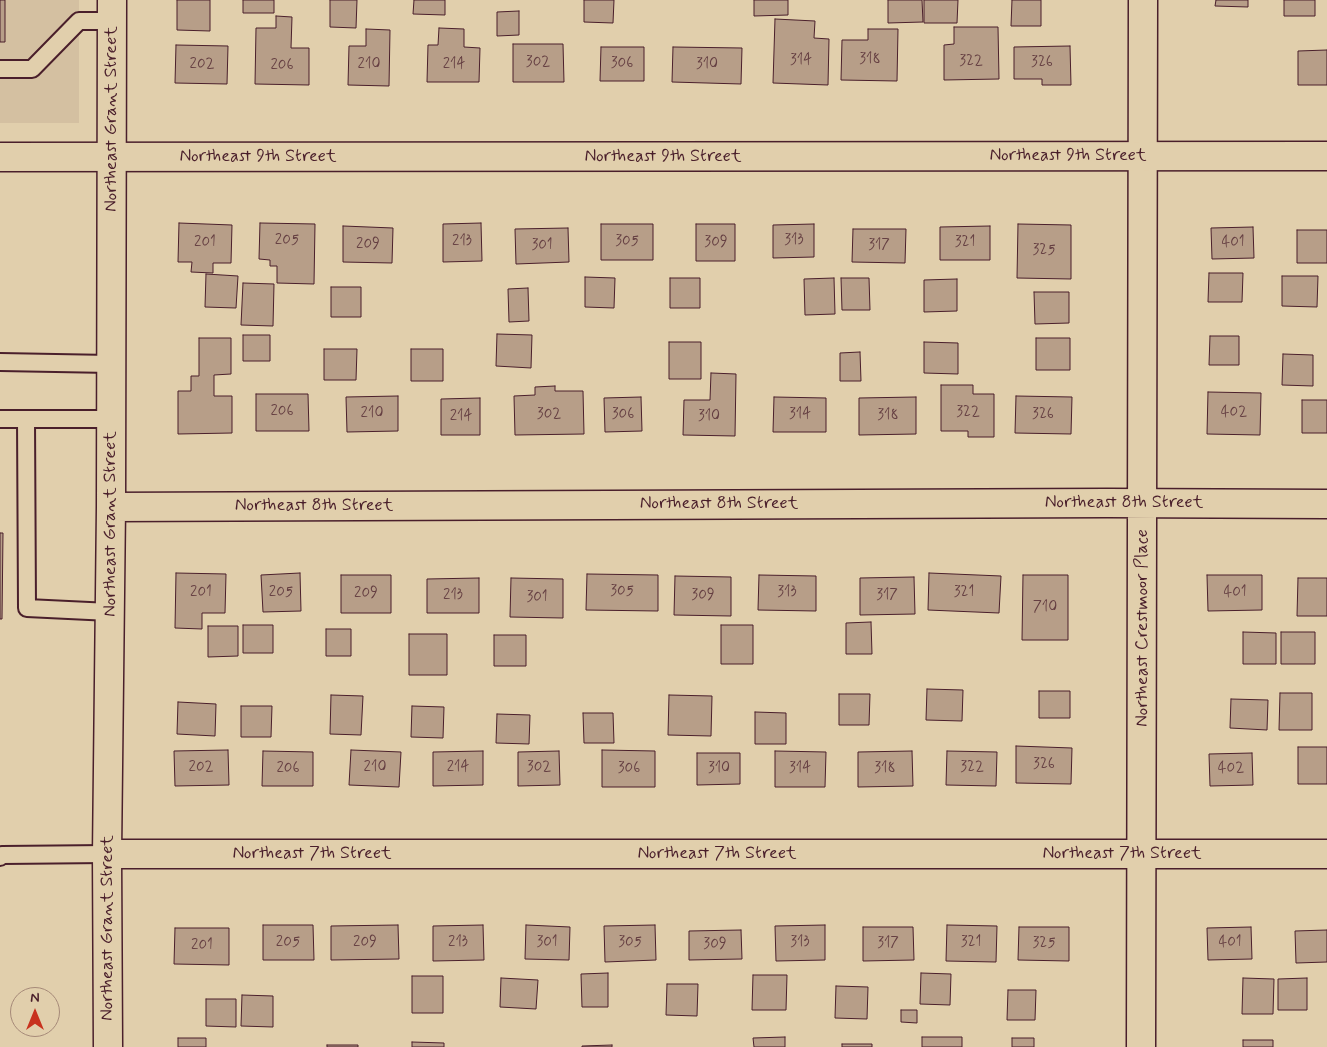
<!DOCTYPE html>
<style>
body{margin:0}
#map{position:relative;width:1327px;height:1047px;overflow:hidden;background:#e1cfac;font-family:Mynerve,sans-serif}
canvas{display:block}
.north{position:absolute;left:10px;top:987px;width:50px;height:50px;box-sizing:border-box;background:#e1cfac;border:1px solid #a58978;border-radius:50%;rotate:0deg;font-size:14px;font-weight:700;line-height:20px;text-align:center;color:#4a1f2b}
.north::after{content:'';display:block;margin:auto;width:18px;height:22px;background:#c8321e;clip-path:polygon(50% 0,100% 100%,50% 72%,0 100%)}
</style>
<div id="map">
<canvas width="1327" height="1047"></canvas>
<div class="north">N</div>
</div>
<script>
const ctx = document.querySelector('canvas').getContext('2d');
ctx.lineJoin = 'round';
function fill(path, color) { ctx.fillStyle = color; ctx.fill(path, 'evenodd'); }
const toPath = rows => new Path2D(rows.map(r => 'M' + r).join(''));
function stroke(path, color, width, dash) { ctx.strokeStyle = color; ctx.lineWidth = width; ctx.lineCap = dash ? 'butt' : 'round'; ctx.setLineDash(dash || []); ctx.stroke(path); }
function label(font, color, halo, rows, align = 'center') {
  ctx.font = font + ' Mynerve,sans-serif'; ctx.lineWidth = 4; ctx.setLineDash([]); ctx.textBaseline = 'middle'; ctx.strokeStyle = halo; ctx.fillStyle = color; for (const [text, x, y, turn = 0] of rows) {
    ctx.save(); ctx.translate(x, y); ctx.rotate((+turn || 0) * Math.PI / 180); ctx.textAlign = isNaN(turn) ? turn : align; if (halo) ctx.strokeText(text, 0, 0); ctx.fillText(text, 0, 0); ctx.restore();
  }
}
fill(toPath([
 [0,0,79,0,79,123,0,123]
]), '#d4c0a1');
const building = toPath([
 [0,0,5,0,5,42,0,42,0,0],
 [177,0,210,0,210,31,177,30,177,0],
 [243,0,274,0,274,13,243,13,243,0],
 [330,0,357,0,356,28,330,27,330,0],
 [414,0,445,0,445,15,413,14,414,0],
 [584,0,614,0,613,23,584,22,584,0],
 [754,0,788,0,788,15,754,16,754,0],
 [888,0,922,0,923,22,888,23,888,0],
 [924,0,958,0,957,23,924,23,924,0],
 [1012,0,1041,0,1041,26,1011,26,1012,0],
 [1216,0,1248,0,1248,7,1215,6,1216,0],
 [1284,0,1315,0,1315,16,1284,16,1284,0],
 [519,11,519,35,497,36,497,12,519,11],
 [276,16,292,17,291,48,309,48,309,85,255,84,256,28,276,28,276,16],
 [775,19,815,21,814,38,829,39,828,85,773,83,775,19],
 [954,27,998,27,999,79,944,80,944,45,954,44,954,27],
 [439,28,464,29,464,47,480,48,479,82,427,82,428,45,438,45,439,28],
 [366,29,390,30,389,86,348,85,349,46,366,46,366,29],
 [868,29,898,29,897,81,841,80,842,40,868,40,868,29],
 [513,44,563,44,564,82,513,82,513,44],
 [176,45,228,46,227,84,175,83,176,45],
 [1070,46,1071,85,1042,85,1042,79,1014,79,1014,47,1070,46],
 [601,47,644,47,644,81,600,81,601,47],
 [673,47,742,48,741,84,672,82,673,47],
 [1327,50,1327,85,1298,85,1298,51,1327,50],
 [179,223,232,225,231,263,213,263,213,273,191,272,192,262,178,262,179,223],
 [260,223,315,224,314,284,277,283,277,266,270,266,270,260,259,259,260,223],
 [481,223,482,261,443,262,443,224,481,223],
 [601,224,653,224,653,260,601,260,601,224],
 [696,224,735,224,735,261,696,261,696,224],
 [814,224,814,257,773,258,773,225,814,224],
 [1018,224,1071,225,1071,279,1017,278,1018,224],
 [343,226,393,228,392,263,343,262,343,226],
 [990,226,990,260,940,260,940,227,990,226],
 [1253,227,1254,258,1212,259,1211,228,1253,227],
 [568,228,569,262,516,264,515,229,568,228],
 [853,229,906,229,905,263,852,262,853,229],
 [1297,230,1327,230,1327,263,1297,263,1297,230],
 [1209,273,1243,273,1242,302,1208,302,1209,273],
 [206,274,238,276,236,308,205,307,206,274],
 [1282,276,1318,276,1317,307,1282,306,1282,276],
 [585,277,615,278,614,308,585,307,585,277],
 [670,278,700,278,700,308,670,308,670,278],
 [834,278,835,314,805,315,804,279,834,278],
 [841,278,869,278,870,310,842,310,841,278],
 [957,279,957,311,924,312,924,280,957,279],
 [243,283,274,284,273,326,241,325,243,283],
 [331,287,361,287,361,317,331,317,331,287],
 [528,288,529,321,509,322,508,289,528,288],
 [1034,292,1069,292,1069,323,1035,324,1034,292],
 [497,334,532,335,531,368,496,366,497,334],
 [243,335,270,335,270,361,243,361,243,335],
 [1210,336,1239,336,1239,365,1209,365,1210,336],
 [199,338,231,338,231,374,214,375,214,396,232,396,232,433,178,434,178,391,191,391,191,376,199,376,199,338],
 [1036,338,1070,338,1070,370,1036,370,1036,338],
 [669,342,701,342,701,379,669,379,669,342],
 [924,342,958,343,958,374,924,373,924,342],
 [324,349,357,349,356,380,324,380,324,349],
 [411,349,443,349,443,381,411,381,411,349],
 [860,352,861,381,840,381,840,353,860,352],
 [1283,354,1313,355,1313,386,1282,385,1283,354],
 [711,373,736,374,735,436,683,435,684,400,710,400,711,373],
 [941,385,973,385,973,394,994,394,994,437,968,437,968,431,941,431,941,385],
 [555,386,555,391,583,391,584,434,515,435,514,396,535,395,535,387,555,386],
 [1208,392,1261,393,1260,435,1207,434,1208,392],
 [256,394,308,394,309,431,256,431,256,394],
 [398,396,398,431,347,432,346,397,398,396],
 [1016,396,1072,397,1071,434,1015,433,1016,396],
 [641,397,642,431,605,432,604,398,641,397],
 [774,397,826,398,826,432,773,432,774,397],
 [916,397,916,434,859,435,859,398,916,397],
 [480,398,480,435,441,435,441,399,480,398],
 [1302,400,1327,400,1327,433,1302,433,1302,400],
 [0,533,3,533,2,619,0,619,0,533],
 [176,573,226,574,225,613,202,613,202,629,175,628,176,573],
 [300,573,301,611,263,612,261,575,300,573],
 [929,573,1001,576,999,613,928,610,929,573],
 [587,574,658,575,658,611,586,610,587,574],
 [341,575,391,575,391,613,341,613,341,575],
 [759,575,816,576,816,611,758,610,759,575],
 [1023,575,1068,575,1068,640,1022,640,1023,575],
 [1207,575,1262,575,1262,610,1208,611,1207,575],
 [675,576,731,577,731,616,674,615,675,576],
 [914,577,915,614,860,615,860,578,914,577],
 [479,578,479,613,427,613,427,579,479,578],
 [511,578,563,579,563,618,510,617,511,578],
 [1298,578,1327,578,1327,616,1297,616,1298,578],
 [871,622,872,654,846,654,846,623,871,622],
 [243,625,273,625,273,653,243,653,243,625],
 [721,625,753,625,753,664,721,664,721,625],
 [208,626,238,626,238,656,208,657,208,626],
 [326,629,351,629,351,656,326,656,326,629],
 [1243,632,1276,633,1276,664,1243,664,1243,632],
 [1281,632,1315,632,1315,664,1281,664,1281,632],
 [409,634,447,634,447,675,409,675,409,634],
 [494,635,526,635,526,666,494,666,494,635],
 [927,689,963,690,962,721,926,720,927,689],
 [1039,691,1070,691,1070,718,1039,718,1039,691],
 [1280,693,1312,693,1312,730,1279,730,1280,693],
 [839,694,870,694,869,725,839,725,839,694],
 [331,695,363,696,361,735,330,734,331,695],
 [669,695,712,696,711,736,668,735,669,695],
 [1231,699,1268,700,1267,730,1230,728,1231,699],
 [178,702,216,704,215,736,177,734,178,702],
 [241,706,272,706,271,737,241,737,241,706],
 [412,706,444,707,443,738,411,737,412,706],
 [755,712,786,713,786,744,755,744,755,712],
 [583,713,613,713,614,743,584,743,583,713],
 [497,714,530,715,529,744,496,743,497,714],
 [1016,746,1072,748,1071,784,1016,783,1016,746],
 [1298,747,1327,747,1327,784,1298,784,1298,747],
 [228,750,229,785,175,786,174,751,228,750],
 [351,750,401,752,399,787,349,785,351,750],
 [602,750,655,751,655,787,602,787,602,750],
 [263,751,313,752,313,786,262,786,263,751],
 [483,751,483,785,433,786,433,752,483,751],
 [559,751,560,785,518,786,518,752,559,751],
 [775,751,826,752,825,787,775,787,775,751],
 [912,751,913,786,858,787,858,752,912,751],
 [947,751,997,752,996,786,946,785,947,751],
 [697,753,740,753,740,784,697,785,697,753],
 [1252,753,1253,785,1210,786,1209,754,1252,753],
 [263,925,313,925,314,960,263,960,263,925],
 [398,925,399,959,331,960,331,926,398,925],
 [483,925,484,960,433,961,433,926,483,925],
 [526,925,570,927,569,960,525,959,526,925],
 [655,925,656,960,605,962,604,926,655,925],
 [825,925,825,960,776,961,775,926,825,925],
 [947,925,997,926,996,962,946,961,947,925],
 [863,927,913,927,914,960,863,961,863,927],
 [1019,927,1069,927,1069,961,1018,960,1019,927],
 [1251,927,1252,959,1208,960,1207,928,1251,927],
 [175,928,229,928,229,965,174,964,175,928],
 [741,930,742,959,689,960,689,931,741,930],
 [1327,930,1327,962,1296,963,1295,931,1327,930],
 [608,973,608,1007,582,1007,581,974,608,973],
 [921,973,951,974,950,1005,920,1004,921,973],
 [753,975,787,975,786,1010,752,1010,753,975],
 [412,976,443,976,443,1013,412,1013,412,976],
 [501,978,538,980,536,1009,500,1007,501,978],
 [1243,978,1274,979,1273,1014,1242,1014,1243,978],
 [1307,978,1307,1010,1278,1010,1278,979,1307,978],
 [667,984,698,984,697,1016,666,1015,667,984],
 [836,986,868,987,867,1019,835,1018,836,986],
 [1008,990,1036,990,1035,1020,1007,1020,1008,990],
 [242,995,273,996,273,1027,241,1026,242,995],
 [206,999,236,999,236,1027,206,1026,206,999],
 [901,1010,917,1010,917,1023,901,1022,901,1010],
 [785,1037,785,1047,754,1047,753,1038,785,1037],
 [922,1037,962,1037,962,1047,922,1047,922,1037],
 [178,1038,206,1038,206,1047,178,1047,178,1038],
 [1012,1038,1034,1038,1034,1047,1012,1047,1012,1038],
 [1243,1040,1273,1040,1273,1047,1243,1047,1243,1040],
 [412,1042,444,1043,444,1047,412,1047,412,1042],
 [842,1044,872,1044,872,1047,842,1047,842,1044],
 [327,1045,358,1045,358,1047,327,1047,327,1045],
 [612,1045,612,1047,582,1047,582,1046,612,1045]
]);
fill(building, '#b79e88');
stroke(building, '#4a1f2b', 1);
const lane = toPath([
 [0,69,32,69,79,21,112,21],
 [0,362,111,364],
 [0,419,26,419],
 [110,612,27,608,26,419,111,419],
 [0,857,2,855,107,854]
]);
const street = toPath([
 [111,507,1107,503,1327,504],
 [107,854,1327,854],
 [108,1047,107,854,111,507,112,0],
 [1141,1047,1143,0]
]);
const secondary = toPath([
 [0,157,1327,156]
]);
stroke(lane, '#4a1f2b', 20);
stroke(street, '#4a1f2b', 31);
stroke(secondary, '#4a1f2b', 31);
stroke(lane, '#e1cfac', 16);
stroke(street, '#e1cfac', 28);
stroke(secondary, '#e1cfac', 28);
label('15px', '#653f42', null, [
 ["318",870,60],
 ["314",801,61],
 ["322",971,62],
 ["302",538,63],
 ["326",1042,63],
 ["306",622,64],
 ["202",202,65],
 ["210",369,65],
 ["214",454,65],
 ["310",707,65],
 ["206",282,66],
 ["205",287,241],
 ["313",794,241],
 ["213",462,242],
 ["305",627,242],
 ["201",205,243],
 ["309",716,243],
 ["321",965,243],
 ["401",1233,243],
 ["209",368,245],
 ["301",542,246],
 ["317",879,246],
 ["325",1044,251],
 ["206",282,412],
 ["322",968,413],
 ["402",1234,413],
 ["210",372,414],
 ["302",549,415],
 ["306",623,415],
 ["314",800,415],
 ["326",1043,415],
 ["318",888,416],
 ["214",461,417],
 ["310",709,417],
 ["305",622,592],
 ["201",201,593],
 ["205",281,593],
 ["313",787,593],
 ["321",964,593],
 ["401",1235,593],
 ["209",366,594],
 ["213",453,596],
 ["309",703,596],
 ["317",887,596],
 ["301",537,598],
 ["710",1045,608],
 ["326",1044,765],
 ["202",201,768],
 ["210",375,768],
 ["214",458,768],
 ["302",539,768],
 ["322",972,768],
 ["206",288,769],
 ["306",629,769],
 ["310",719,769],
 ["314",800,769],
 ["318",885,769],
 ["402",1231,769],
 ["205",288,943],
 ["209",365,943],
 ["213",458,943],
 ["301",547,943],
 ["305",630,943],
 ["313",800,943],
 ["321",971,943],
 ["401",1230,943],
 ["317",888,944],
 ["325",1044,944],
 ["309",715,945],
 ["201",202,946]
]);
label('18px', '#4a1f2b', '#e1cfac', [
 ["Northeast Grant Street",112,119,-90],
 ["Northeast 9th Street",1068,156],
 ["Northeast 9th Street",258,157],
 ["Northeast 9th Street",663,157],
 ["Northeast 8th Street",1124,503],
 ["Northeast 8th Street",719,504],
 ["Northeast 8th Street",314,506],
 ["Northeast Grant Street",111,524,-90],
 ["Northeast Crestmoor Place",1143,628,-90],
 ["Northeast 7th Street",312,854],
 ["Northeast 7th Street",717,854],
 ["Northeast 7th Street",1122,854],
 ["Northeast Grant Street",108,928,-90]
]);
</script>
